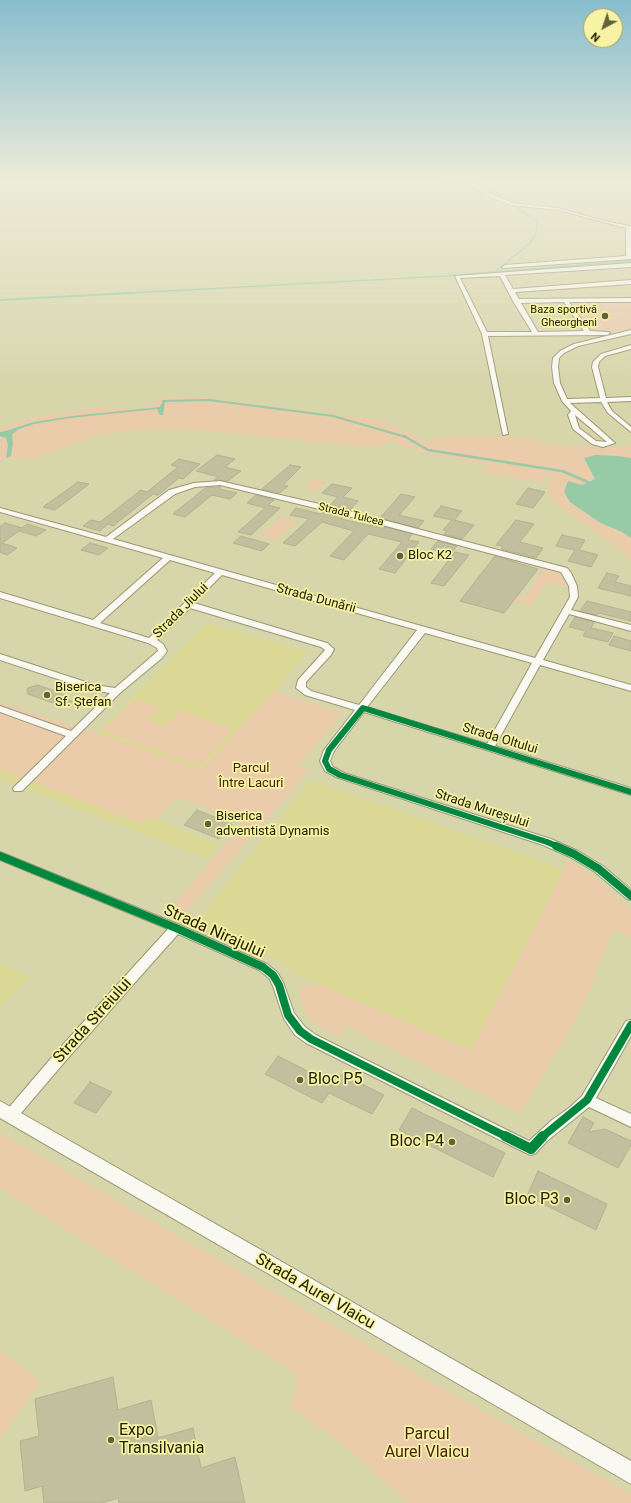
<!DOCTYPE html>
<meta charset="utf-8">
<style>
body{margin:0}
#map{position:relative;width:631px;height:1503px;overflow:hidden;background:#d7d5aa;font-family:Roboto,sans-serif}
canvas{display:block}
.north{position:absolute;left:583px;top:8px;width:40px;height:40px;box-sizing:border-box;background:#f7f3a5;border:1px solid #a39f64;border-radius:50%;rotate:220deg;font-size:11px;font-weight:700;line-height:16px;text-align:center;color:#252203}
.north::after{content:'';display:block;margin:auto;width:14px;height:18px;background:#63613d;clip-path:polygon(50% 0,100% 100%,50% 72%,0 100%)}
</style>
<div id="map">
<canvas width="631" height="1503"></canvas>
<div class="north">N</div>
</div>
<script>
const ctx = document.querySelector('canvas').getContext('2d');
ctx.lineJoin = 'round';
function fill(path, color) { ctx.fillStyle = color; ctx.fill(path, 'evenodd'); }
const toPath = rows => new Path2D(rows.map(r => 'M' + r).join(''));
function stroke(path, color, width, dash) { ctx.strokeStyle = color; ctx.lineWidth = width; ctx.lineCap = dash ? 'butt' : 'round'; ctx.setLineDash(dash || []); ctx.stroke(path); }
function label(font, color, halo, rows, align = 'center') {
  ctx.font = font + ' Roboto,sans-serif'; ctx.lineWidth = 3.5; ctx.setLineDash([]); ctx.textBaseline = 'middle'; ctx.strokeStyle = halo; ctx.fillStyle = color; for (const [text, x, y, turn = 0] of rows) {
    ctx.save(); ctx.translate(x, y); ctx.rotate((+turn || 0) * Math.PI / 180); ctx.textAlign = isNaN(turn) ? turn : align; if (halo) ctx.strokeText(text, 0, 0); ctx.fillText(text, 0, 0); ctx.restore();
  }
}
fill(toPath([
 [207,623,308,652,279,686,201,771,97,733],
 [0,769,143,824,149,817,220,845,208,859,0,779],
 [310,780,564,869,471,1051,292,972,277,959,195,924],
 [0,962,30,977,0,1008]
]), '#dcd996');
fill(toPath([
 [631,301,631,330,595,332,589,330,570,302],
 [163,397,199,397,381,420,431,443,432,440,440,437,492,435,530,439,556,445,614,447,631,445,631,561,617,547,553,502,548,488,550,475,547,475,542,482,482,472,488,465,420,452,391,441,381,446,366,447,187,429,144,429,97,435,39,457,16,458,0,461,0,432,5,426,38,417,104,407,142,409],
 [312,480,327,482,319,491,305,488],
 [281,517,298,521,275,541,259,536],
 [545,566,558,570,562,573,569,586,547,583,531,606,502,599,525,596],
 [274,691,342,713,299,766,309,771,178,921,164,915,244,823,177,797,155,820,149,817,143,824,0,769,0,702,97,733,201,770],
 [136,699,161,708,148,720,164,726,179,711,233,729,200,766,102,730],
 [569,860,603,884,631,910,631,937,613,930,582,1008,521,1113,346,1026,339,1038,318,1026,312,1021,305,1011,299,995,301,989,304,983,315,988,319,984,471,1051],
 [0,1133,401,1365,631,1494,631,1503,407,1503,350,1450,290,1407,298,1375,0,1189],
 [0,1351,41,1381,0,1440]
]), '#eacbaa');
fill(toPath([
 [163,401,165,402,163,415,160,415,157,409,70,418,34,424,19,429,12,434,13,443,11,456,6,458,8,445,6,438,0,436,0,432,2,432,34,422,72,416,160,407],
 [595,455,617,456,631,458,631,538,622,532,599,522,570,502,564,492,568,481,582,485,595,479,584,458]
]), '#97caa7');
stroke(toPath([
 [461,182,483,194],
 [496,271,530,243,537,231,537,223,525,213,513,206],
 [112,294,446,276,631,261]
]), '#97caa7', 1.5);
stroke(toPath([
 [0,300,130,293],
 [163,401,209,400,333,416,406,437]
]), '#97caa7', 2);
stroke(toPath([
 [404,436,428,450,562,471,588,482]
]), '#97caa7', 2.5);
const building = toPath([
 [217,455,235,459,225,467,241,471,228,481,214,480,219,477,196,471,217,455],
 [179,459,200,464,183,479,179,478,158,495,153,494,113,526,108,524,100,531,83,526,91,520,100,522,141,490,147,492,178,467,171,465,179,459],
 [290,465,301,467,283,485,288,486,280,493,262,489,290,465],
 [78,482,89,484,55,510,43,507,78,482],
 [332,484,352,488,343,497,358,501,350,510,330,505,338,497,322,493,332,484],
 [220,487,221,487,219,489,237,493,230,499,212,495,185,517,173,514,205,488,220,487],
 [528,488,545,492,533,508,516,504,528,488],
 [401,494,415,497,399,515,424,521,418,528,380,518,401,494],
 [256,495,274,500,268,505,280,508,251,535,238,532,265,508,247,503,256,495],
 [441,506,462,511,454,520,474,525,462,539,444,534,447,531,443,530,452,520,433,516,441,506],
 [296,508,321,514,323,512,343,516,341,519,372,526,374,524,412,534,408,540,419,542,395,573,379,569,402,542,368,534,344,560,330,556,354,531,322,522,295,546,283,543,309,519,290,515,296,508],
 [516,520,534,524,520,542,543,548,536,558,501,549,503,546,496,545,516,520],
 [5,523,22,528,27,524,46,530,36,536,19,531,2,543,17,548,7,555,0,552,0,527,5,523],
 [562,535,585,540,579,550,598,555,591,567,568,561,575,550,556,546,562,535],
 [241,536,269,544,262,551,233,543,241,536],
 [438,541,457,546,450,554,431,549,438,541],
 [90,543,108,548,99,555,81,550,90,543],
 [455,552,469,555,444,586,431,583,455,552],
 [495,556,538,569,504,613,460,601,495,556],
 [607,573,619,576,615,582,631,586,631,596,598,588,607,573],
 [587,601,631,612,631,621,599,613,597,615,580,611,587,601],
 [575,617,594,622,591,628,613,633,608,642,583,636,586,631,569,627,575,617],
 [614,636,631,641,631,651,609,645,614,636],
 [37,685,59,692,72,702,55,702,53,703,28,694,27,690,28,688,37,685],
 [197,810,232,824,219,839,184,825,197,810],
 [278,1056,335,1085,342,1074,384,1095,372,1114,329,1093,322,1103,265,1074,278,1056],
 [90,1082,112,1092,96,1113,74,1103,90,1082],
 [412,1108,505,1153,493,1177,399,1130,412,1108],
 [583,1117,594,1123,589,1132,605,1129,631,1141,631,1145,618,1168,568,1143,583,1117],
 [538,1171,607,1204,596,1230,527,1196,538,1171],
 [113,1377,118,1410,151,1400,158,1438,193,1428,201,1468,235,1457,245,1503,119,1503,118,1498,102,1503,44,1503,42,1486,25,1491,20,1441,39,1436,35,1399,113,1377]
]);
fill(building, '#c1bf9d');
stroke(building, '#b3b290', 1);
const minor = toPath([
 [448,180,468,180,492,194,514,203,558,208,604,221,630,226,631,227,631,259,503,268,502,267,505,265,626,256,626,228,558,210,511,205,488,196,465,182,448,180],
 [631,263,631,267,505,275,513,289,631,280,631,284,515,292,519,299,631,298,631,302,569,302,590,331,609,332,610,333,607,335,488,336,508,434,503,435,482,334,455,276,631,263],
 [500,276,513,301,532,332,487,332,460,278,500,276],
 [564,302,584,331,538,332,521,303,564,302],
 [631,330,631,334,578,346,564,353,559,358,558,367,560,383,567,399,600,398,592,367,593,362,601,354,631,345,631,349,605,356,599,362,598,367,606,398,631,397,631,401,607,402,612,411,631,427,631,432,608,413,601,402,570,403,615,443,603,447,592,444,573,429,568,415,571,411,562,401,554,383,552,367,553,358,560,351,574,344,631,330],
 [575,415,607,442,596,441,579,428,575,415],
 [220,481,345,510,567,568,571,573,577,586,578,597,571,610,631,625,631,631,569,614,543,660,631,685,631,691,540,665,495,746,631,788,631,795,364,712,334,751,330,761,333,767,344,773,551,839,578,851,603,866,631,890,631,900,627,899,595,872,570,857,543,845,336,777,325,771,320,761,324,750,355,710,305,695,296,688,298,680,325,650,321,647,190,608,157,640,163,644,167,651,162,658,120,693,22,791,14,791,13,789,14,787,66,736,0,712,0,706,71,731,110,693,91,690,0,660,0,654,95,685,115,688,158,651,157,648,148,643,0,598,0,592,93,620,163,558,0,512,0,508,106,537,169,490,194,483,220,481],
 [220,485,340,514,561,572,569,586,570,597,535,658,113,539,175,494,195,487,220,485],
 [170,560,215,573,149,638,100,623,170,560],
 [222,575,417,630,359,705,311,691,306,687,306,682,331,655,334,649,327,643,194,603,222,575],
 [425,633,532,663,487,744,367,707,425,633],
 [0,852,180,925,267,964,277,972,283,982,294,1013,305,1027,316,1035,529,1141,552,1120,569,1108,582,1096,626,1021,631,1020,631,1036,596,1098,631,1114,631,1127,589,1107,547,1141,536,1153,531,1155,526,1153,306,1043,295,1035,284,1019,273,986,269,978,259,970,178,934,68,1058,16,1119,11,1121,6,1119,4,1115,6,1111,58,1050,168,929,0,860,0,852]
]);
const major = toPath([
 [0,1101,631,1461,631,1484,0,1118,0,1101]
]);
stroke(minor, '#9a9876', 2);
stroke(major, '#9a9876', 2);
fill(minor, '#f9f9f2');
fill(major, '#f9f9f2');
stroke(toPath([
 [559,847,547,842,340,775,329,769,325,761,329,750,363,708,631,792]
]), '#00873e', 6);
stroke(toPath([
 [556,846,574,854,599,869,631,896],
 [0,856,176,928,263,967,273,975,279,985,288,1015,300,1031,311,1039,507,1137],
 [542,1137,587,1100,631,1025]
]), '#00873e', 8);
stroke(toPath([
 [505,1136,531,1149,543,1136]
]), '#00873e', 10);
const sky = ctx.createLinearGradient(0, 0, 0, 391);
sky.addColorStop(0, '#87bdce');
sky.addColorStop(0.46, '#edecd9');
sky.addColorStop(1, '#edecd900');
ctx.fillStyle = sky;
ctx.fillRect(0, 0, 631, 391);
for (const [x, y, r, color] of [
 [605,316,4,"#63613d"],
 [400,556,4,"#63613d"],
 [47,695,4,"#63613d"],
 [208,824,4,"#63613d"],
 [300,1080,4,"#63613d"],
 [452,1142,4,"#63613d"],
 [567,1200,4,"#63613d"],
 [111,1440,4,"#63613d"]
]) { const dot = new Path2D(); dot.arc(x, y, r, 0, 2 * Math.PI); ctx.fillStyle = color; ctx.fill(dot); stroke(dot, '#f7f3a5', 1.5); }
label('11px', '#252203', '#f7f3a5', [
 ["Baza sportivă",597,310],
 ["Gheorgheni",597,323]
], 'right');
label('11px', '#252203', '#f7f3a5', [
 ["Strada Tulcea",351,515,14]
]);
label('13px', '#252203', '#f7f3a5', [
 ["Bloc K2",408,556],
 ["Biserica",55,688],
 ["Sf. Ștefan",55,703],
 ["Biserica",216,817],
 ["adventistă Dynamis",216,832]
], 'left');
label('13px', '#252203', '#f7f3a5', [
 ["Strada Dunării",316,599,15],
 ["Strada Jiului",181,611,-45],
 ["Strada Oltului",500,739,17],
 ["Strada Mureșului",482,809,18]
]);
label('13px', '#4b210c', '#f7f3a5', [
 ["Parcul",251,769],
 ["Între Lacuri",251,784]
]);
label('16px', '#252203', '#f7f3a5', [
 ["Strada Nirajului",214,932,24],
 ["Strada Streiului",93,1021,-48],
 ["Strada Aurel Vlaicu",315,1292,30]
]);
label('16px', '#252203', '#f7f3a5', [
 ["Bloc P5",308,1080],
 ["Bloc P4",444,1142,"right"],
 ["Bloc P3",559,1200,"right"],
 ["Expo",119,1431],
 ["Transilvania",119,1449]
], 'left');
label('16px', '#4b210c', '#f7f3a5', [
 ["Parcul",427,1435],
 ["Aurel Vlaicu",427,1453]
]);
</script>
